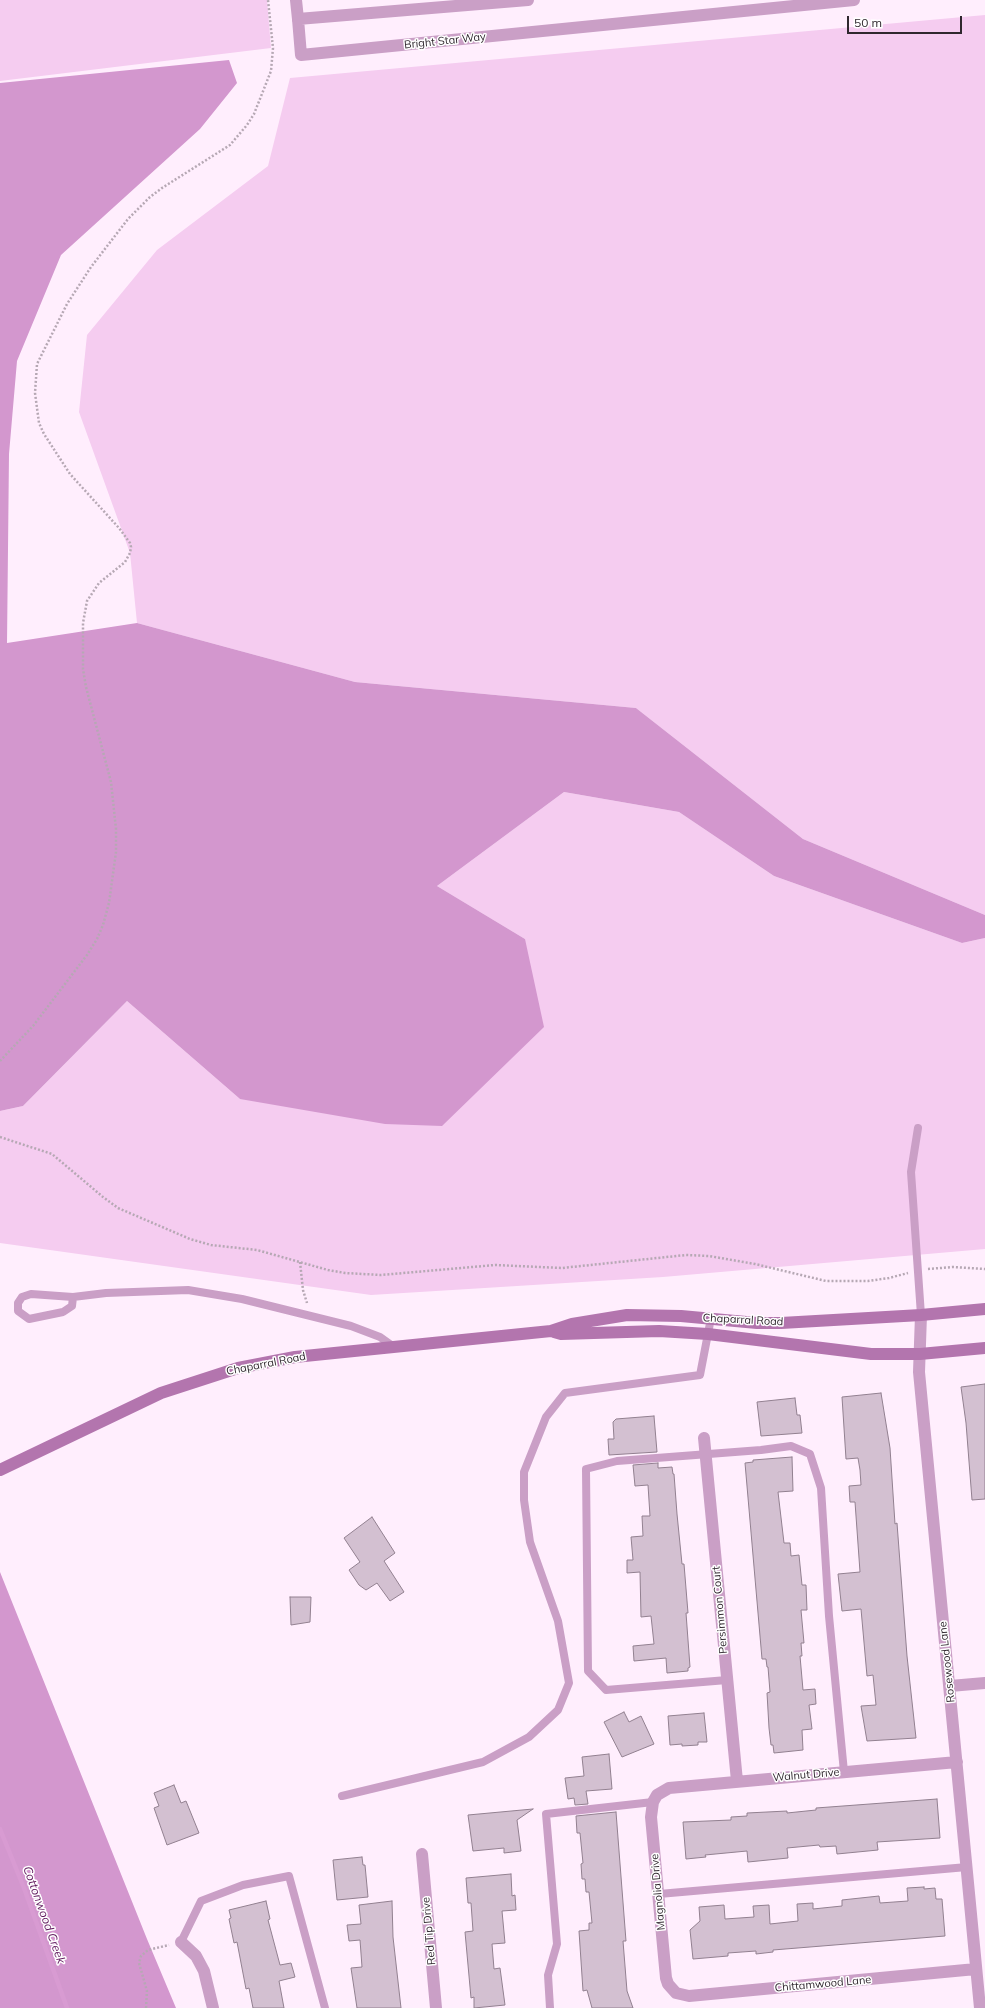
<!DOCTYPE html>
<style>
body{margin:0}
#map{position:relative;width:985px;height:2008px;overflow:hidden;background:#ffeefd;font-family:Mulish,sans-serif}
canvas{display:block}
.scale{position:absolute;left:847px;top:16px;width:115px;height:18px;box-sizing:border-box;border:2px solid #2f272e;border-top:0;padding-left:5px;font-size:12px;line-height:14px;white-space:nowrap;color:#2f272e;-webkit-text-stroke:3px #fff;paint-order:stroke}
</style>
<div id="map">
<canvas width="985" height="2008"></canvas>
<div class="scale">50 m</div>
</div>
<script>
const ctx = document.querySelector('canvas').getContext('2d');
ctx.lineJoin = 'round';
function fill(path, color) { ctx.fillStyle = color; ctx.fill(path, 'evenodd'); }
const toPath = rows => new Path2D(rows.map(r => 'M' + r).join(''));
function stroke(path, color, width, dash) { ctx.strokeStyle = color; ctx.lineWidth = width; ctx.lineCap = dash ? 'butt' : 'round'; ctx.setLineDash(dash || []); ctx.stroke(path); }
function label(font, color, halo, rows, align = 'center') {
  ctx.font = font + ' Mulish,sans-serif'; ctx.lineWidth = 3; ctx.setLineDash([]); ctx.textBaseline = 'middle'; ctx.strokeStyle = halo; ctx.fillStyle = color; for (const [text, x, y, turn = 0] of rows) {
    ctx.save(); ctx.translate(x, y); ctx.rotate((+turn || 0) * Math.PI / 180); ctx.textAlign = isNaN(turn) ? turn : align; if (halo) ctx.strokeText(text, 0, 0); ctx.fillText(text, 0, 0); ctx.restore();
  }
}
fill(toPath([
 [0,0,267,0,271,48,0,81],
 [985,15,985,915,803,839,636,708,355,682,137,623,130,553,79,412,87,335,157,250,268,166,290,78],
 [564,792,679,812,774,876,962,943,985,938,985,1249,663,1277,371,1295,0,1243,0,1111,23,1106,127,1001,240,1099,525,939,437,886]
]), '#f5ccf0');
fill(toPath([
 [229,60,237,83,200,129,61,255,17,361,9,454,7,643,137,623,355,682,636,708,803,839,985,915,985,938,962,943,774,876,679,812,564,792,437,886,525,939,544,1027,442,1126,385,1124,240,1099,127,1001,23,1106,0,1111,0,83],
 [0,1572,147,1939,176,2008,0,2008]
]), '#d397ce');
stroke(toPath([
 [0,1829,24,1888,67,2008]
]), '#d89bd2', 4.5);
const building = toPath([
 [985,1384,985,1499,972,1500,966,1423,961,1387,985,1384],
 [881,1393,890,1448,895,1524,897,1523,907,1656,916,1738,867,1741,861,1706,876,1705,873,1675,867,1676,861,1609,842,1611,838,1574,860,1572,855,1502,850,1502,849,1486,861,1485,860,1470,858,1458,846,1459,842,1397,881,1393],
 [795,1398,797,1415,800,1415,802,1433,761,1436,757,1402,795,1398],
 [654,1416,657,1452,609,1455,608,1439,614,1439,613,1422,616,1419,654,1416],
 [792,1457,793,1491,778,1492,784,1543,790,1543,791,1556,799,1555,802,1585,806,1585,807,1610,801,1610,804,1643,801,1643,802,1656,800,1656,803,1690,815,1689,816,1704,809,1705,812,1729,802,1730,803,1750,774,1753,773,1745,771,1745,769,1728,767,1693,770,1692,768,1667,767,1667,766,1659,762,1659,745,1463,753,1462,753,1460,792,1457],
 [658,1463,658,1468,672,1467,673,1474,674,1474,677,1514,682,1564,684,1564,688,1613,686,1613,690,1667,688,1668,688,1671,667,1673,666,1658,634,1661,633,1646,654,1644,651,1616,641,1617,640,1572,627,1573,627,1560,633,1560,631,1537,643,1536,642,1516,650,1516,648,1485,635,1486,633,1465,658,1463],
 [372,1517,395,1553,384,1561,404,1592,390,1601,377,1583,366,1590,359,1585,349,1570,360,1562,344,1538,372,1517],
 [290,1597,311,1597,310,1622,291,1625,290,1597],
 [624,1712,629,1722,641,1716,654,1744,622,1757,604,1722,624,1712],
 [704,1713,707,1742,698,1742,698,1745,682,1746,682,1744,670,1745,668,1716,704,1713],
 [609,1754,612,1789,586,1791,588,1804,575,1805,574,1798,568,1799,565,1778,584,1776,582,1757,609,1754],
 [174,1785,181,1803,186,1801,199,1833,167,1845,154,1808,159,1806,154,1793,174,1785],
 [937,1799,940,1838,877,1842,878,1850,837,1854,836,1846,820,1847,819,1845,787,1848,788,1858,748,1862,747,1851,705,1855,706,1857,686,1859,683,1822,731,1820,731,1817,747,1816,747,1813,787,1811,787,1813,816,1810,816,1808,937,1799],
 [533,1809,517,1820,521,1851,504,1853,504,1848,473,1851,468,1815,533,1809],
 [616,1812,626,1941,623,1941,627,1991,633,2008,592,2008,587,1990,583,1991,579,1931,589,1930,589,1923,592,1923,589,1892,586,1892,585,1879,582,1879,581,1864,583,1863,580,1833,577,1833,576,1816,616,1812],
 [362,1857,363,1865,365,1865,368,1897,337,1900,333,1860,362,1857],
 [511,1874,512,1896,515,1895,516,1910,502,1911,505,1943,492,1944,494,1969,500,1968,505,2005,474,2008,474,1997,471,1998,465,1932,473,1931,471,1903,468,1903,466,1878,511,1874],
 [924,1887,924,1889,935,1888,936,1899,942,1899,945,1936,773,1950,773,1952,756,1954,756,1951,728,1953,728,1956,693,1959,690,1930,700,1921,699,1907,724,1905,725,1919,754,1917,753,1906,769,1905,770,1924,798,1921,797,1904,813,1903,813,1909,842,1906,842,1900,879,1896,880,1903,908,1901,907,1888,924,1887],
 [266,1901,270,1919,268,1920,280,1965,291,1963,295,1977,279,1981,284,2008,253,2008,249,1988,246,1989,237,1942,234,1943,229,1919,231,1918,229,1910,266,1901],
 [392,1901,393,1937,401,2008,357,2008,351,1968,362,1967,360,1940,349,1941,347,1925,361,1924,359,1905,392,1901]
]);
fill(building, '#d3c0d1');
stroke(building, '#928090', 1);
stroke(toPath([
 [0,1061,33,1026,87,955,97,939,103,925,109,903,116,852,116,829,111,782,86,687,83,669,83,623,87,601,99,583,125,562,130,553,131,547,130,543,119,528,70,474,44,434,39,423,35,393,37,364,67,304,91,267,128,219,150,197,162,188,230,145,247,125,254,114,271,71,273,48,268,0],
 [0,1137,52,1154,103,1197,118,1208,190,1239,211,1245,257,1250,328,1270,345,1273,381,1275,495,1265,562,1268,686,1255,709,1256,755,1264,826,1281,868,1281,889,1278,908,1273],
 [300,1262,303,1290,307,1303],
 [928,1269,953,1267,985,1269],
 [146,2008,147,1991,139,1963,141,1956,148,1950,169,1945]
]), '#b6a8b4', 2.5, [2, 2]);
stroke(toPath([
 [918,1128,911,1172,921,1315],
 [73,1297,31,1294,22,1297,18,1303,18,1311,29,1319,63,1312,72,1306,73,1297,106,1293,188,1290,242,1299,351,1326,380,1337,394,1347],
 [727,1680,606,1690,588,1671,586,1469,617,1461,761,1450,791,1446,810,1454,821,1488,829,1616,844,1772],
 [342,1796,483,1762,529,1737,558,1710,569,1683,558,1621,530,1542,524,1500,524,1472,546,1417,565,1393,700,1375,711,1318],
 [659,1894,967,1867],
 [181,1942,201,1901,243,1885,289,1876,325,2008],
 [550,2008,548,1975,557,1944,546,1814,653,1802]
]), '#ca9fc6', 8);
stroke(toPath([
 [296,0,298,19],
 [921,1315,919,1372,980,2008],
 [704,1438,737,1781],
 [950,1686,985,1683],
 [957,1762,669,1788,657,1795,653,1802,651,1817,666,1978,668,1984,676,1993,689,1996,976,1969],
 [422,1854,436,2008],
 [181,1942,196,1956,204,1971,213,2008]
]), '#ca9fc6', 12);
stroke(toPath([
 [528,0,298,19,301,55,854,0]
]), '#ca9fc6', 12);
stroke(toPath([
 [554,1332,561,1334,659,1331,708,1334,871,1354,920,1354,985,1348],
 [0,1470,161,1393,238,1368,295,1357,551,1331,572,1324,627,1315,681,1316,757,1323,781,1323,921,1315,985,1309]
]), '#b375ae', 12);
label('11px', '#2f272e', '#fff', [
 ["Bright Star Way",445,41,-6],
 ["Chaparral Road",743,1320,3],
 ["Chaparral Road",266,1364,-11],
 ["Persimmon Court",720,1610,-95],
 ["Rosewood Lane",947,1662,-96],
 ["Walnut Drive",806,1775,-5],
 ["Magnolia Drive",658,1892,-95],
 ["Red Tip Drive",429,1931,-95],
 ["Chittamwood Lane",823,1984,-5]
]);
label('italic 12px', '#631c60', '#fff', [
 ["Cottonwood Creek",44,1915,70]
]);
</script>
